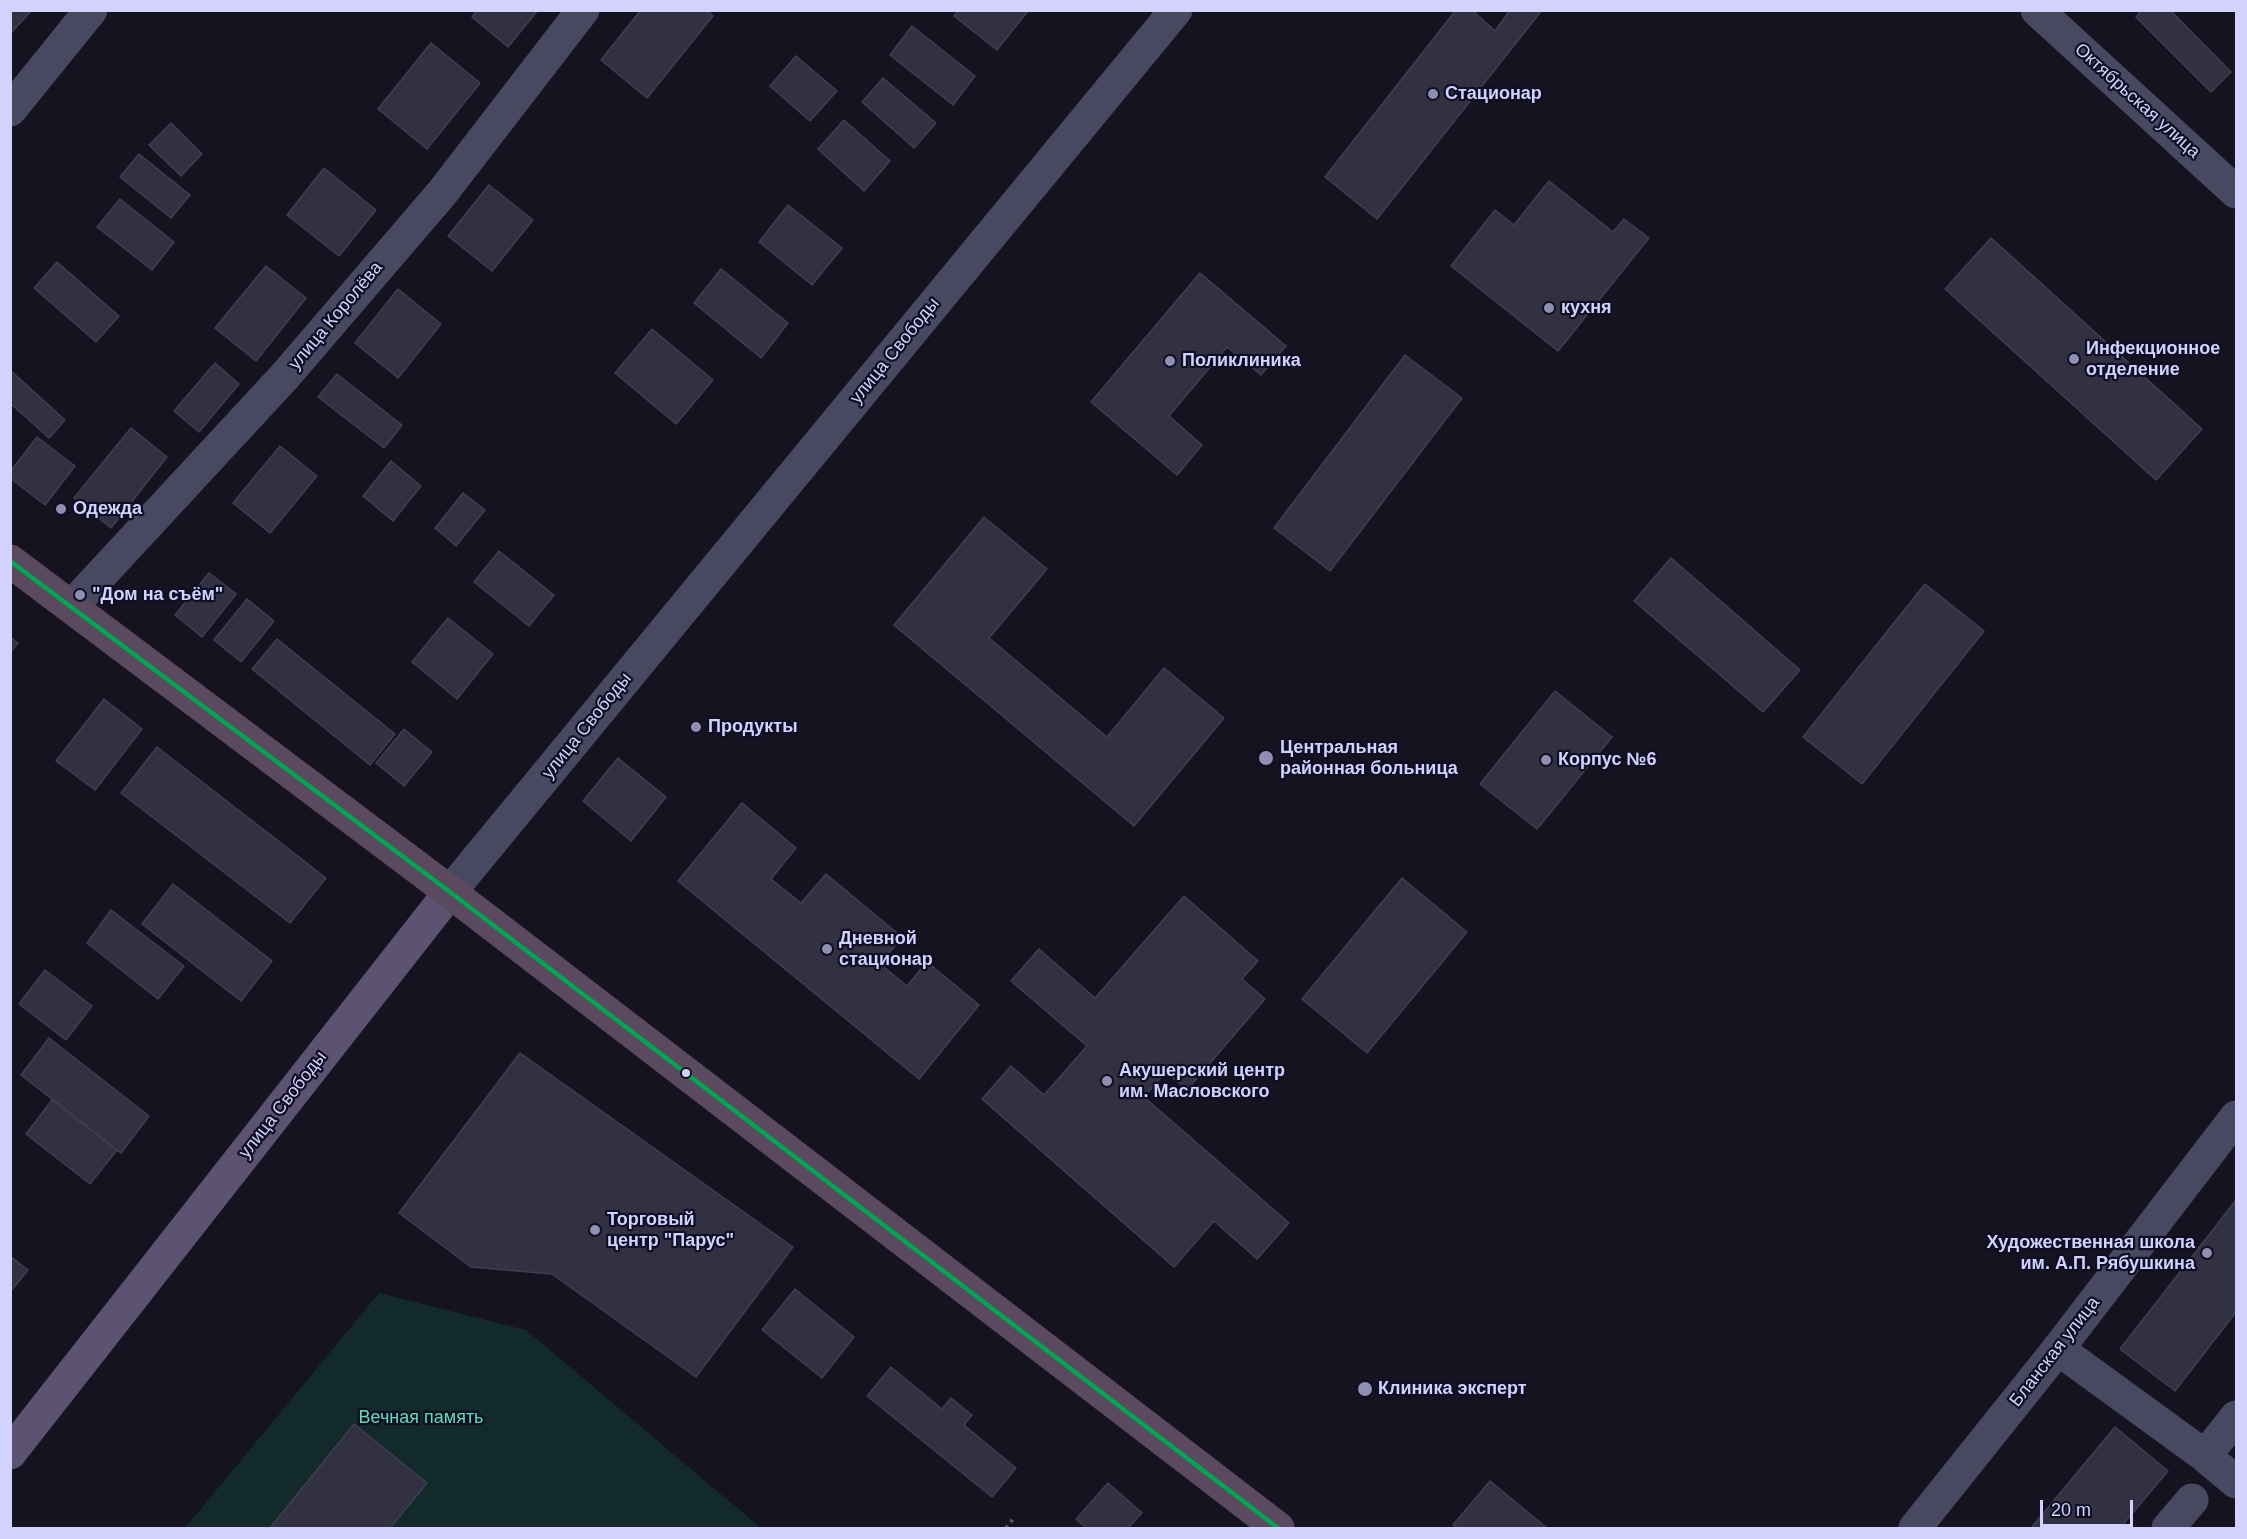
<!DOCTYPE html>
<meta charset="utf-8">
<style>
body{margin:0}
#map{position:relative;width:2247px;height:1539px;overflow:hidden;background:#14131f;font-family:Arial,sans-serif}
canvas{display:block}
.frame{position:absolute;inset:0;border:12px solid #d3d2ff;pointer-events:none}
.scale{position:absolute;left:2040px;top:1500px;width:93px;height:27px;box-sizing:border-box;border:3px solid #d3d2ff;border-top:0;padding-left:8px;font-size:18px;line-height:21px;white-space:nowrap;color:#d3d2ff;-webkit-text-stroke:4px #100e24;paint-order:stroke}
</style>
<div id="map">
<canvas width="2247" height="1539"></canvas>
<div class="frame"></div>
<div class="scale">20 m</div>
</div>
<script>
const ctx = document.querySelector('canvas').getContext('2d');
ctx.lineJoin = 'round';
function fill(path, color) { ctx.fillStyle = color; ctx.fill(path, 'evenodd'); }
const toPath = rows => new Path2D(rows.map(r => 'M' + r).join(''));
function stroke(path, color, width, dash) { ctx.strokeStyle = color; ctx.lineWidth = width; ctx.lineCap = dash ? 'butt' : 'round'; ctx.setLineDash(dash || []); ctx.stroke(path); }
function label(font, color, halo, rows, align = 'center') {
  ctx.font = font + ' Arial,sans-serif'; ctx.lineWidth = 4.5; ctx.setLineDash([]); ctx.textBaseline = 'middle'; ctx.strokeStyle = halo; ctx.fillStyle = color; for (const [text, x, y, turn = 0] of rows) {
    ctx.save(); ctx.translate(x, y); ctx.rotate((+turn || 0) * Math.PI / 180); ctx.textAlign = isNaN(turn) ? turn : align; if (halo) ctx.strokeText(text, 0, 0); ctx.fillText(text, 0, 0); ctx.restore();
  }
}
fill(toPath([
 [379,1293,526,1330,761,1528,185,1528]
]), '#122a29');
const building = toPath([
 [10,10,32,10,10,34,10,10],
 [477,10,538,10,508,47,472,17,477,10],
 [641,10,706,10,713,16,647,98,601,60,641,10],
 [958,10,1027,10,1028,11,997,50,954,16,958,10],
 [1456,10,1542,10,1377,219,1325,177,1456,10],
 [1472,10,1510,10,1495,31,1472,10],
 [2142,10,2170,10,2231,72,2211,92,2136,17,2142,10],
 [912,26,975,76,953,105,890,55,912,26],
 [431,43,480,83,427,149,378,109,431,43],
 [796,56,837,91,810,121,770,86,796,56],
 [883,78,936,123,914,148,862,102,883,78],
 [844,120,890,161,864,191,818,149,844,120],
 [171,123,202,154,181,176,149,145,171,123],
 [139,154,190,195,171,218,120,177,139,154],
 [324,168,376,210,339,256,287,215,324,168],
 [1549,181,1613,232,1624,219,1649,238,1558,351,1451,266,1495,210,1514,225,1549,181],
 [489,185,533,220,492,271,448,236,489,185],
 [120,199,174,242,152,270,97,227,120,199],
 [788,205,842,248,812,285,759,242,788,205],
 [1991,238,2202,429,2156,480,1945,289,1991,238],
 [57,262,119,316,96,342,34,288,57,262],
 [266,266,306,298,256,361,215,328,266,266],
 [721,269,788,323,761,358,694,303,721,269],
 [1200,273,1286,346,1261,375,1227,347,1169,416,1202,445,1177,475,1091,402,1200,273],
 [398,289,441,324,398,378,355,343,398,289],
 [652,329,713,380,676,424,615,373,652,329],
 [1405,355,1462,398,1330,571,1274,528,1405,355],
 [215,363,239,384,199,432,174,411,215,363],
 [10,370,65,420,49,438,10,403,10,370],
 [337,374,402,425,384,448,318,397,337,374],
 [131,428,167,457,111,528,74,498,131,428],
 [37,437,75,466,45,505,10,478,10,472,37,437],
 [280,446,317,476,270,533,233,503,280,446],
 [391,461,421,486,393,521,363,496,391,461],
 [463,493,485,510,456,546,435,528,463,493],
 [984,517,1047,569,989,638,1107,737,1164,668,1224,718,1134,826,894,625,984,517],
 [499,551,554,595,529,626,474,582,499,551],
 [1671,558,1800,670,1763,712,1634,601,1671,558],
 [209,573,236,594,202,637,175,615,209,573],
 [1925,584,1984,631,1862,784,1803,737,1925,584],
 [247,599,274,621,241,662,214,640,247,599],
 [448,618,493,654,457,699,412,662,448,618],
 [10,637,18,643,10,653,10,637],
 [277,639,395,734,370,765,252,669,277,639],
 [1555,691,1612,737,1537,829,1480,784,1555,691],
 [104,699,142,729,95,790,56,761,104,699],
 [404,729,432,752,404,786,376,763,404,729],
 [157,747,326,878,290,923,121,793,157,747],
 [618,758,666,797,631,841,583,801,618,758],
 [742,803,796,848,771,879,801,903,826,874,902,937,880,964,907,986,927,962,979,1005,919,1079,678,881,742,803],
 [1402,878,1467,932,1367,1053,1302,999,1402,878],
 [173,884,272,961,241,1001,142,924,173,884],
 [1184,896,1258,961,1242,979,1265,999,1187,1090,1166,1072,1144,1097,1289,1223,1257,1259,1214,1221,1174,1267,982,1099,1011,1066,1044,1095,1087,1046,1011,981,1039,949,1095,998,1184,896],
 [111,910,184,966,158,999,87,943,111,910],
 [45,970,92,1006,66,1040,19,1004,45,970],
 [49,1038,149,1116,121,1153,21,1075,49,1038],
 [520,1053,793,1247,696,1377,552,1274,471,1267,399,1213,520,1053],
 [52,1100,117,1150,90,1184,26,1134,52,1100],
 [2236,1200,2236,1312,2175,1391,2120,1349,2236,1200],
 [10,1256,28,1270,10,1292,10,1256],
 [795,1289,854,1337,822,1378,762,1330,795,1289],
 [891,1367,942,1409,951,1398,972,1415,964,1425,1016,1468,992,1497,867,1396,891,1367],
 [354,1424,427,1483,390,1528,270,1528,354,1424],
 [2115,1427,2168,1471,2120,1528,2031,1528,2115,1427],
 [1490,1481,1547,1528,1457,1528,1453,1525,1490,1481],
 [1108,1483,1142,1513,1128,1528,1086,1528,1076,1519,1108,1483]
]);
fill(building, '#323141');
stroke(building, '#403e52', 1.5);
stroke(toPath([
 [1006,1528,1014,1518]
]), '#4a5a66', 4, [3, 4.5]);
stroke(toPath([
 [2037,10,2236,192],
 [10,110,91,10],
 [71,607,285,376,442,193,583,10],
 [450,892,1176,10],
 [2058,1349,2205,1456,2236,1482],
 [2205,1456,2236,1417],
 [1915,1528,2058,1349,2236,1117],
 [2168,1528,2192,1500]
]), '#484960', 33);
stroke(toPath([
 [10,1453,450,892]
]), '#5b5371', 33);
stroke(toPath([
 [10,561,450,892,1278,1528]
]), '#5b4960', 33);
stroke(toPath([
 [10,561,450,892,1278,1528]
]), '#00a651', 4.5);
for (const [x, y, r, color] of [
 [1433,94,6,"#908fb1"],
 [1549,308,6,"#908fb1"],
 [2074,359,6,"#908fb1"],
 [1170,361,6,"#908fb1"],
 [61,509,6,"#908fb1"],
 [80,595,6,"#908fb1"],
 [696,727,6,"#908fb1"],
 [1266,758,8,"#908fb1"],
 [1546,760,6,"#908fb1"],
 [827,949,6,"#908fb1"],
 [686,1073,5,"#d3d2ff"],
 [1107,1081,6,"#908fb1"],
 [595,1230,6,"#908fb1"],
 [2207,1253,6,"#908fb1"],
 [1365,1389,8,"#908fb1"]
]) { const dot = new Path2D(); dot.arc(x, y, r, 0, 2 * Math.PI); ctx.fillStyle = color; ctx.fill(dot); stroke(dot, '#100e24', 2); }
label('bold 18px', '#d3d2ff', '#100e24', [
 ["Стационар",1445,94],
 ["кухня",1561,308],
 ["Инфекционное",2086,349],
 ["отделение",2086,370],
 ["Поликлиника",1182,361],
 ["Одежда",73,509],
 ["\"Дом на съём\"",92,595],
 ["Продукты",708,727],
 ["Центральная",1280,748],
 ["районная больница",1280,769],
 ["Корпус №6",1558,760],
 ["Дневной",839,939],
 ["стационар",839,960],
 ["Акушерский центр",1119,1071],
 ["им. Масловского",1119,1092],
 ["Торговый",607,1220],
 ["центр \"Парус\"",607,1241],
 ["Художественная школа",2195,1243,"right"],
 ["им. А.П. Рябушкина",2195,1264,"right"],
 ["Клиника эксперт",1378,1389]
], 'left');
label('18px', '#d3d2ff', '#100e24', [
 ["Октябрьская улица",2137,101,42],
 ["улица Королёва",336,316,-50],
 ["улица Свободы",895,351,-51],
 ["улица Свободы",587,726,-51],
 ["улица Свободы",283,1105,-52],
 ["Бланская улица",2055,1352,-52]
]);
label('18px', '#5edeb4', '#100e24', [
 ["Вечная память",421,1418]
]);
</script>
